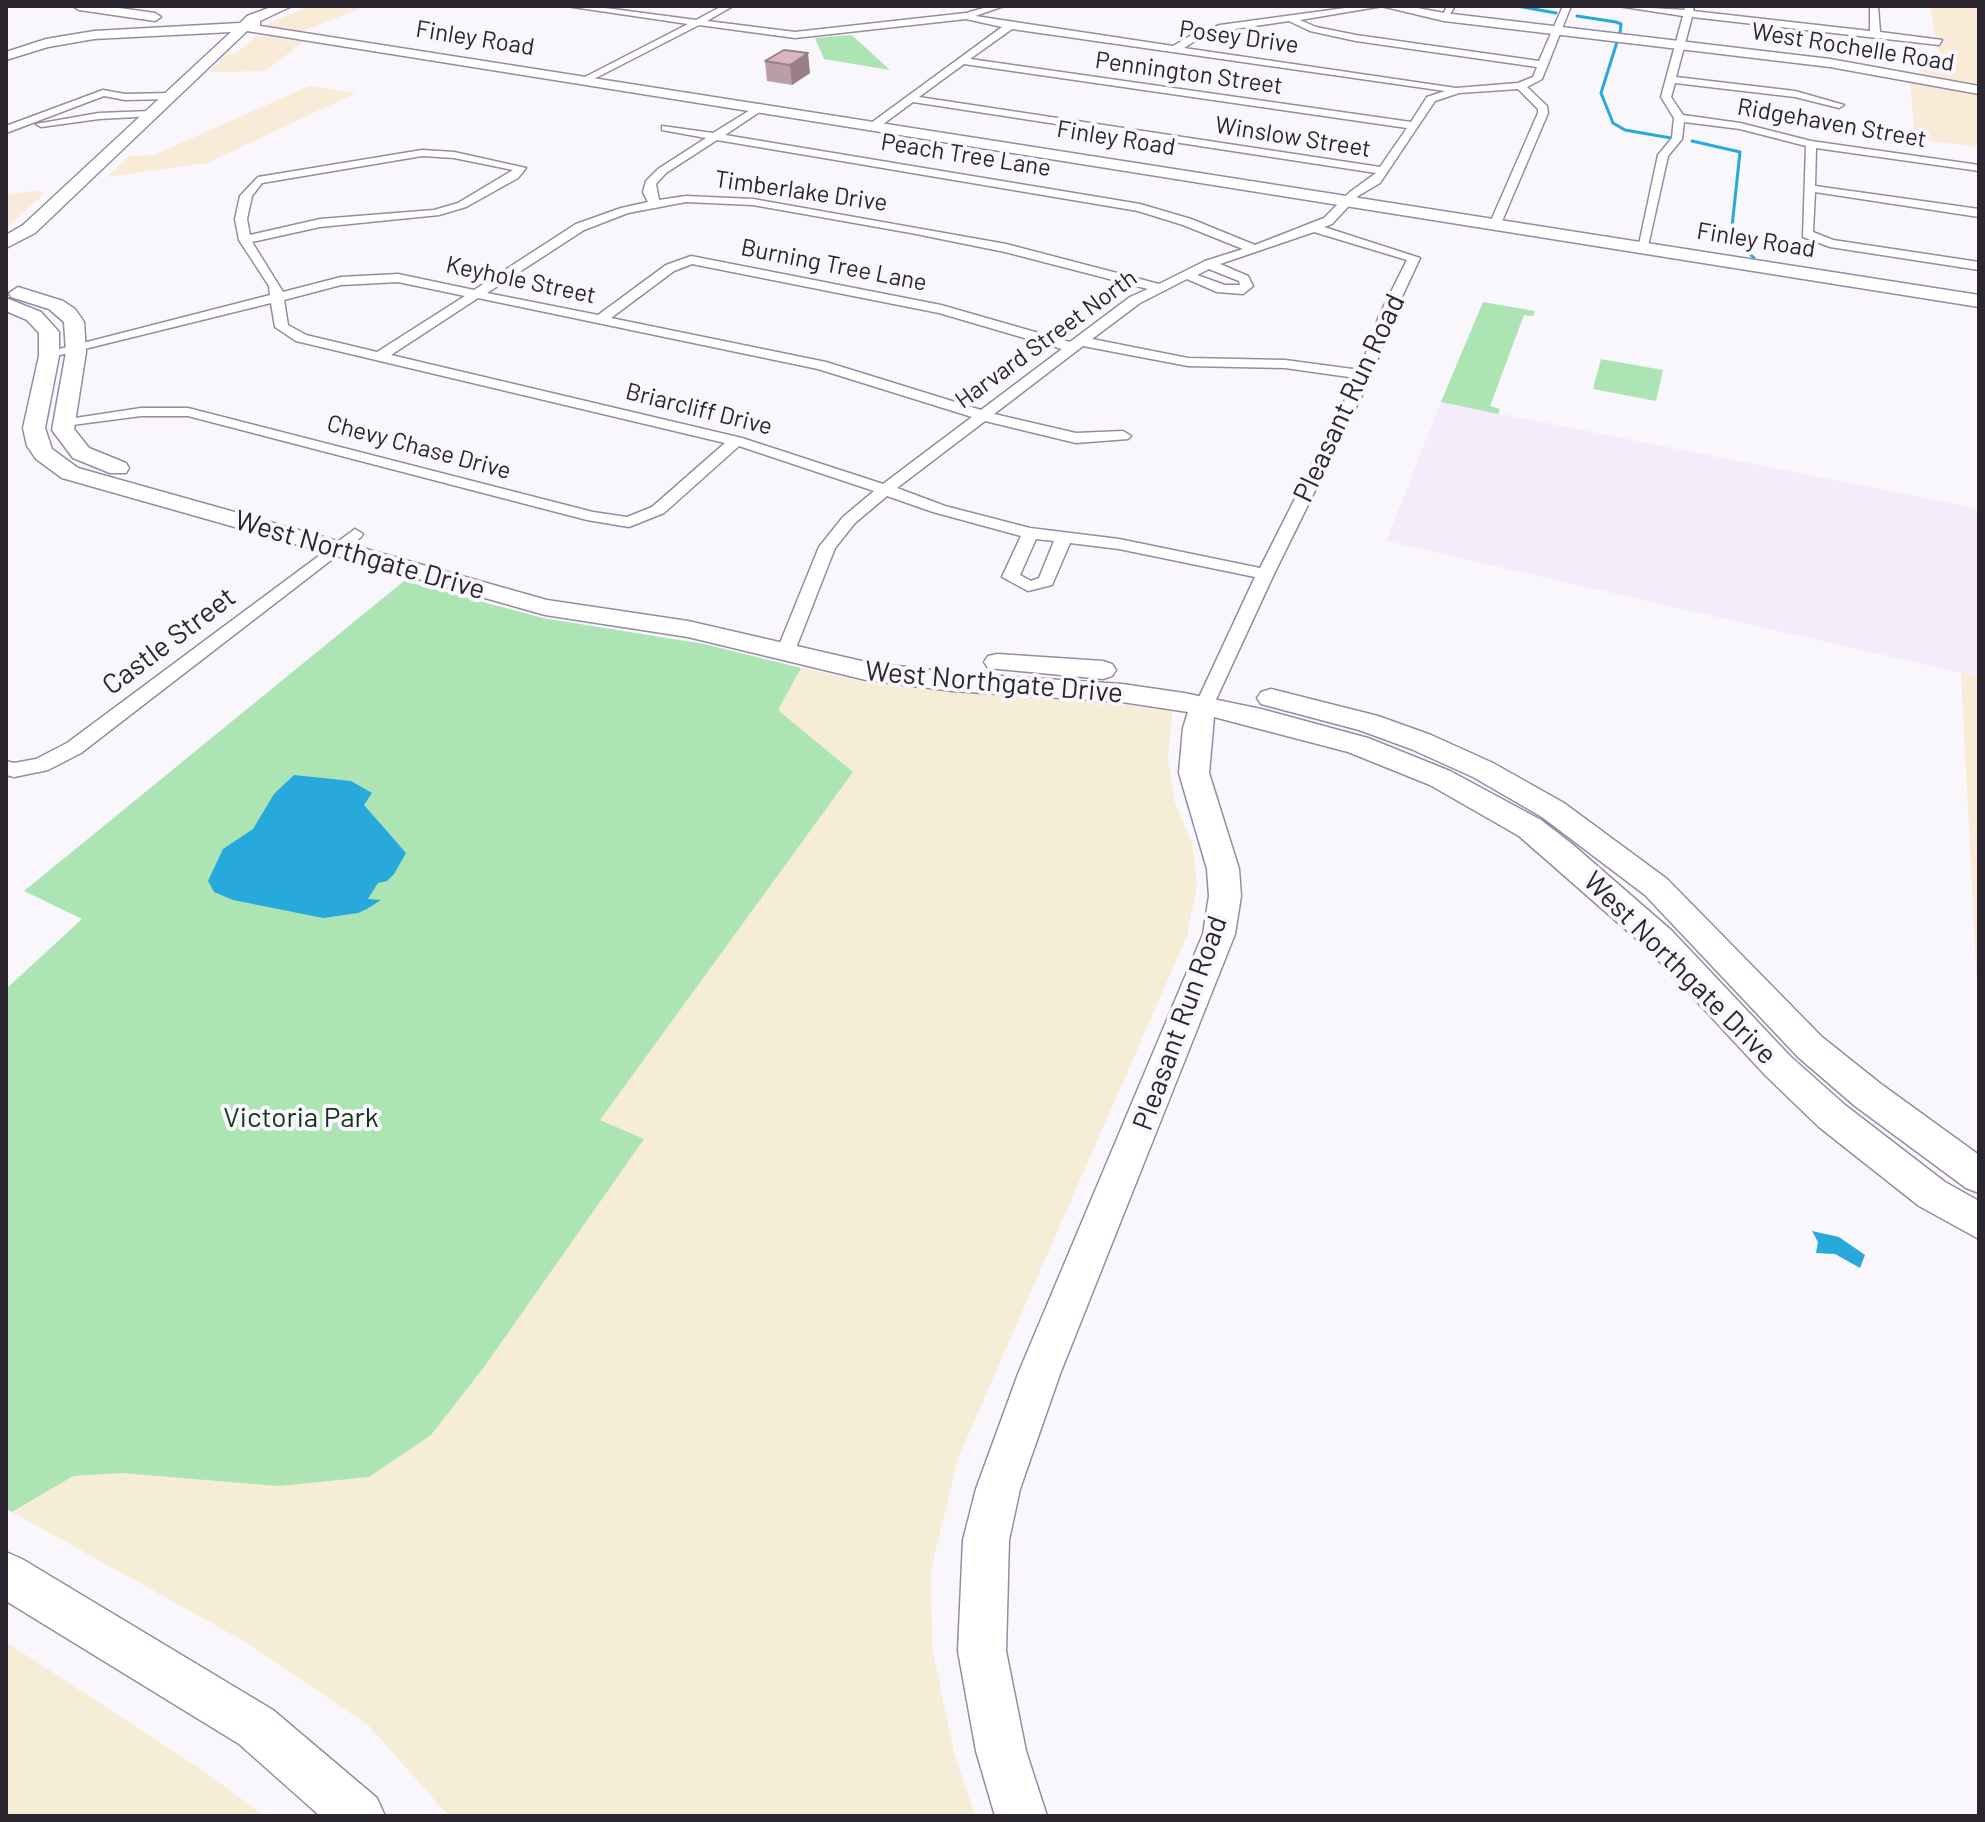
<!DOCTYPE html>
<style>
body{margin:0}
#map{position:relative;width:1985px;height:1822px;overflow:hidden;background:#f9f6fc;font-family:Barlow,sans-serif}
canvas{display:block}
.frame{position:absolute;inset:0;border:8px solid #2b2530;pointer-events:none}
</style>
<div id="map">
<canvas width="1985" height="1822"></canvas>
<div class="frame"></div>
</div>
<script>
const ctx = document.querySelector('canvas').getContext('2d');
ctx.lineJoin = 'round';
function fill(path, color) { ctx.fillStyle = color; ctx.fill(path, 'evenodd'); }
const toPath = rows => new Path2D(rows.map(r => 'M' + r).join(''));
function stroke(path, color, width, dash) { ctx.strokeStyle = color; ctx.lineWidth = width; ctx.lineCap = dash ? 'butt' : 'round'; ctx.setLineDash(dash || []); ctx.stroke(path); }
function label(font, color, halo, rows, align = 'center') {
  ctx.font = font + ' Barlow,sans-serif'; ctx.lineWidth = 8; ctx.setLineDash([]); ctx.textBaseline = 'middle'; ctx.strokeStyle = halo; ctx.fillStyle = color; for (const [text, x, y, turn = 0] of rows) {
    ctx.save(); ctx.translate(x, y); ctx.rotate((+turn || 0) * Math.PI / 180); ctx.textAlign = isNaN(turn) ? turn : align; if (halo) ctx.strokeText(text, 0, 0); ctx.fillText(text, 0, 0); ctx.restore();
  }
}
fill(toPath([
 [309,6,366,6,301,32,262,26],
 [1930,6,1979,6,1979,85,1920,73,1917,55,1939,57],
 [257,36,304,41,266,71,209,72,227,54,235,54],
 [1910,79,1979,94,1979,147,1915,139],
 [309,86,356,93,207,163,107,177,130,156,154,155],
 [38,190,44,194,6,228,6,195],
 [1961,673,1979,677,1979,1024]
]), '#faebd8');
fill(toPath([
 [1441,402,1979,509,1979,677,1386,541]
]), '#f4ecfb');
fill(toPath([
 [801,668,877,684,1087,700,1172,711,1168,760,1175,803,1192,843,1197,885,1187,936,958,1458,931,1570,932,1647,954,1753,975,1816,449,1816,368,1725,244,1641,12,1512,72,1476,122,1473,643,1139,599,1121,853,772,778,710],
 [6,1642,199,1768,265,1816,6,1816]
]), '#f6edd7');
fill(toPath([
 [851,35,854,37,890,70,824,59,815,38],
 [1483,302,1535,311,1533,316,1524,315,1490,406,1500,409,1498,414,1441,402],
 [1601,359,1663,370,1656,401,1593,389],
 [404,581,543,618,704,644,801,668,778,710,853,772,600,1120,644,1139,484,1367,431,1435,369,1477,278,1486,122,1473,73,1476,12,1512,6,1509,6,989,82,919,24,891]
]), '#ace4b4');
fill(toPath([
 [294,775,351,781,372,793,364,805,406,853,394,874,387,881,378,883,368,899,381,900,367,909,358,913,323,918,233,900,214,892,208,881,223,849,253,829,274,794],
 [1812,1231,1839,1237,1865,1255,1860,1268,1835,1254,1816,1253,1818,1242]
]), '#27aadb');
stroke(toPath([
 [1517,6,1556,13],
 [1577,16,1616,22,1621,24,1620,33],
 [1617,42,1601,93,1613,123,1625,130,1671,138],
 [1692,141,1740,152,1731,236,1754,258]
]), '#27aadb', 3);
const street = toPath([
 [566,6,590,6,696,20,722,6,733,6,707,21,795,32,966,13,991,6,1004,6,975,16,1173,46,1195,33,1220,25,1360,6,1383,6,1300,20,1316,27,1356,35,1539,61,1563,6,1571,6,1542,79,1527,87,1547,106,1548,113,1500,226,1490,223,1538,113,1538,109,1518,89,1459,93,1435,101,1380,183,1358,196,1332,224,1324,227,1420,258,1393,316,1372,375,1274,574,1213,706,1204,712,1195,706,1255,577,1119,549,1070,543,1052,585,1028,591,1002,577,1021,536,933,512,887,496,855,523,835,548,794,653,785,659,779,657,776,653,819,547,843,517,874,491,739,446,664,513,629,527,587,520,188,416,141,416,57,427,55,424,62,420,141,408,188,408,593,512,627,517,652,507,725,443,296,341,275,327,271,303,44,359,44,353,270,295,269,286,239,240,235,219,240,196,258,177,422,150,454,152,526,168,518,178,466,207,439,215,320,227,252,242,283,292,341,277,398,274,474,290,576,224,621,208,648,202,643,192,646,181,658,169,706,138,662,130,662,126,713,133,760,104,765,107,764,109,725,135,1140,204,1191,219,1255,245,1324,218,1350,192,1376,173,913,102,879,127,871,127,871,123,1002,27,966,19,795,38,699,25,586,83,583,78,688,24,566,6],
 [1289,21,1310,31,1356,41,1537,67,1533,77,1518,83,1456,88,1184,48,1201,37,1221,31,1289,21],
 [1012,29,1445,91,1427,97,1411,122,970,59,1012,29],
 [964,64,1407,128,1380,167,919,97,964,64],
 [717,140,1138,211,1183,225,1243,249,1205,261,1159,284,1006,244,753,199,686,196,659,200,656,184,666,173,717,140],
 [422,156,454,158,513,170,458,203,434,210,320,219,250,235,247,219,252,196,262,183,422,156],
 [686,202,753,205,911,233,1005,252,1148,289,1130,297,1070,342,941,305,691,256,666,265,598,315,487,293,584,230,628,213,686,202],
 [1314,232,1407,260,1379,316,1360,370,1285,360,1188,358,1092,339,1140,303,1187,279,1217,292,1243,294,1253,286,1248,276,1220,264,1314,232],
 [692,264,939,313,1062,349,981,410,826,362,611,318,674,271,692,264],
 [1209,269,1239,281,1240,285,1225,285,1197,275,1209,269],
 [398,282,465,296,377,352,306,335,288,325,284,300,341,285,398,282],
 [478,298,818,369,972,417,883,484,742,438,391,355,478,298],
 [1083,346,1188,366,1285,368,1356,378,1260,568,1119,539,1030,528,945,506,897,488,985,421,1076,443,1128,439,1131,436,1123,431,1076,433,994,414,1083,346],
 [1036,539,1054,541,1039,578,1031,581,1020,575,1036,539],
 [1447,6,1455,6,1447,19,1441,19,1447,6],
 [1618,6,1684,10,1686,6,1694,6,1693,11,1870,31,1870,6,1878,6,1880,32,1942,40,1939,45,1692,17,1676,77,1795,91,1844,105,1839,108,1795,97,1675,83,1671,97,1683,115,1740,123,1811,141,1979,165,1979,171,1816,148,1815,186,1979,209,1979,217,1815,192,1813,232,1833,240,1979,262,1979,270,1830,247,1803,237,1806,146,1740,129,1684,122,1682,139,1668,156,1648,246,1638,249,1658,155,1672,138,1674,118,1661,97,1683,16,1618,6],
 [103,90,125,94,170,93,175,96,170,99,125,100,104,96,6,133,6,126,103,90],
 [151,111,156,114,155,116,99,119,41,127,36,124,99,113,151,111],
 [355,529,363,534,361,537,81,753,48,770,14,777,6,775,6,761,14,763,36,759,67,743,355,529]
]);
const secondary = toPath([
 [73,6,105,6,155,13,161,17,155,21,79,10,73,6],
 [274,6,292,6,260,21,260,26,1979,295,1979,307,247,31,35,233,6,248,6,235,23,225,231,32,94,39,48,47,6,60,6,52,46,39,94,31,240,23,247,16,274,6],
 [1381,6,1407,6,1444,13,1830,59,1979,86,1979,94,1830,67,1444,21,1381,6],
 [18,287,63,301,75,309,84,322,86,352,74,429,89,448,126,463,129,468,126,473,110,473,73,458,52,430,66,352,64,322,49,309,11,297,9,293,18,287],
 [6,298,41,312,59,332,59,356,45,428,52,449,78,468,547,600,688,621,866,662,953,673,1122,684,1184,693,1261,709,1368,738,1450,771,1541,820,1572,844,1672,931,1790,1056,1845,1105,1945,1182,1979,1201,1979,1239,1919,1206,1819,1127,1766,1076,1648,949,1519,836,1430,785,1348,752,1214,717,1209,773,1239,869,1241,896,1235,934,1060,1374,1020,1489,1009,1540,1006,1651,1026,1751,1047,1816,995,1816,976,1751,958,1651,963,1540,976,1489,1018,1374,1203,934,1209,896,1207,869,1179,773,1183,728,1188,712,1122,702,953,691,866,680,688,637,545,615,62,478,36,459,27,446,23,428,39,356,39,333,27,320,6,311,6,298],
 [997,654,1103,661,1112,664,1116,670,1112,676,1103,679,988,668,984,662,988,656,997,654],
 [1271,689,1378,716,1431,735,1493,763,1564,803,1667,879,1822,1037,1881,1084,1979,1155,1979,1193,1966,1188,1855,1106,1798,1057,1645,895,1542,817,1473,777,1411,749,1359,730,1261,704,1257,698,1261,692,1271,689],
 [6,1552,22,1559,273,1710,377,1798,385,1816,320,1816,239,1744,6,1601,6,1552]
]);
stroke(street, '#988aa5', 3);
stroke(secondary, '#988aa5', 3);
fill(street, '#fff');
fill(secondary, '#fff');
fill(toPath([
 [784,50,810,73,792,85,767,81,765,61]
]), '#bb9da7');
fill(toPath([
 [808,53,810,73,792,85,790,65]
]), '#987f88');
const building = toPath([
 [784,50,808,53,790,65,765,61,784,50]
]);
fill(building, '#d9b6c2');
stroke(building, '#987f88', 2);
label('24px', '#2b2530', '#f9f6fc', [
 ["Posey Drive",1239,37,8],
 ["Finley Road",475,38,9],
 ["West Rochelle Road",1853,47,9],
 ["Pennington Street",1189,73,8],
 ["Ridgehaven Street",1832,123,10],
 ["Winslow Street",1293,137,9],
 ["Finley Road",1116,138,9],
 ["Peach Tree Lane",966,155,9],
 ["Timberlake Drive",801,191,8],
 ["Finley Road",1756,240,9],
 ["Burning Tree Lane",834,265,11],
 ["Keyhole Street",521,280,12],
 ["Harvard Street North",1046,339,-36],
 ["Briarcliff Drive",699,409,14],
 ["Chevy Chase Drive",419,447,15]
]);
label('28px', '#2b2530', '#f9f6fc', [
 ["Pleasant Run Road",1349,398,-65],
 ["West Northgate Drive",360,555,16],
 ["Castle Street",169,641,-37],
 ["West Northgate Drive",994,682,5],
 ["West Northgate Drive",1680,968,45],
 ["Pleasant Run Road",1180,1023,-70]
]);
label('28px', '#12351a', '#f9f6fc', [
 ["Victoria Park",301,1118]
]);
</script>
